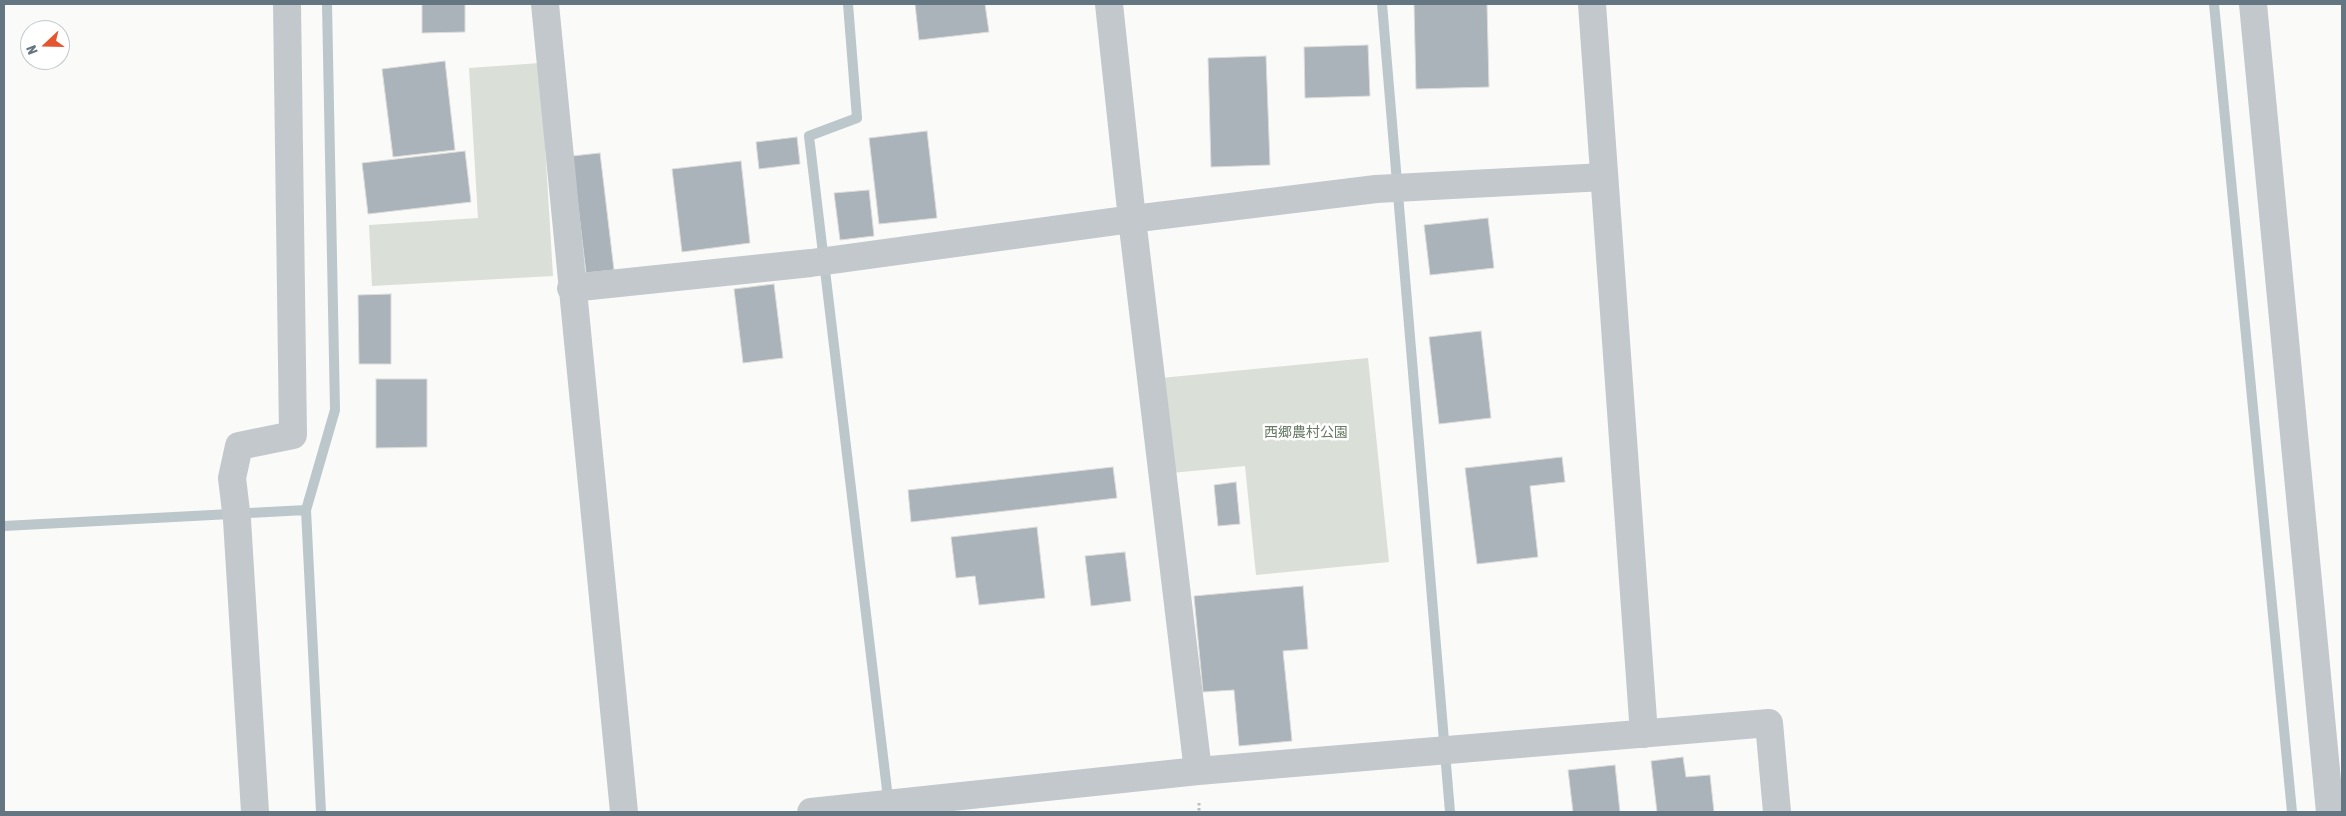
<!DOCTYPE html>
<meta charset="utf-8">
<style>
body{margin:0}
#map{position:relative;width:2346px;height:816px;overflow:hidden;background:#fafaf8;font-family:"Asap Condensed",sans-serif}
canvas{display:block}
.frame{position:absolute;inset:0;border:5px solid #657683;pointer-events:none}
.north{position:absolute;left:20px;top:20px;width:50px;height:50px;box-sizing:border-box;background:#fff;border:1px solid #c1c8cd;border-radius:50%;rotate:249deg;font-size:14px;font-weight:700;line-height:20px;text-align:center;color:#657683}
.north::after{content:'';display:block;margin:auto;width:18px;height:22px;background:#e4572e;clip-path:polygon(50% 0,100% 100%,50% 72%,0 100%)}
</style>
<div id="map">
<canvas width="2346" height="816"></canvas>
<div class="frame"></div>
<div class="north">N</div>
</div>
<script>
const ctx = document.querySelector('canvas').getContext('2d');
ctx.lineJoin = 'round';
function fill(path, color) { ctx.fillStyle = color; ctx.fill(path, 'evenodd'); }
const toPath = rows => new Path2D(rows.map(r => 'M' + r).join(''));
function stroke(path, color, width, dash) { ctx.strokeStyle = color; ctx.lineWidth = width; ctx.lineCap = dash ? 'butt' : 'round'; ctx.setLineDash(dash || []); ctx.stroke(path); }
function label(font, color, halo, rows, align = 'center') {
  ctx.font = font + ' "Asap Condensed","Noto Sans JP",sans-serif'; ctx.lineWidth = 5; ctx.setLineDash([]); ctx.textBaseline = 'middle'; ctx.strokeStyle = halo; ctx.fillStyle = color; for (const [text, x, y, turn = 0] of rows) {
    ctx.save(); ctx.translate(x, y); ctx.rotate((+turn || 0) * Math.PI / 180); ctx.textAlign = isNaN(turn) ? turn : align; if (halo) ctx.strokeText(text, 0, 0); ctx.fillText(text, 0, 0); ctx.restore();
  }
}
fill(toPath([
 [540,63,553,276,372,286,369,225,478,218,469,68],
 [1368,358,1389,562,1256,575,1245,466,1171,473,1161,378]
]), '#dadfd7');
stroke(toPath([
 [848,4,857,118,809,136,887,790],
 [1382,4,1450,812],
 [2214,4,2292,812],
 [4,526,306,510],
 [321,812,306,510,335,410,327,4]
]), '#bbc7cb', 10);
const building = toPath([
 [422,4,465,4,465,32,422,33,422,4],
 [915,4,985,4,989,32,919,40,915,4],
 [1414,4,1487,4,1489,87,1416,89,1414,4],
 [1368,45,1370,96,1305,98,1304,47,1368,45],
 [1266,56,1270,165,1211,167,1208,58,1266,56],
 [445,61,455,150,393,157,382,69,445,61],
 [927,131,937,218,879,224,869,138,927,131],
 [797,137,800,164,759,169,756,142,797,137],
 [465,151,471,202,368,214,362,163,465,151],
 [600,153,614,270,586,273,572,156,600,153],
 [741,161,750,243,682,252,672,169,741,161],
 [869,190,874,236,840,240,834,193,869,190],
 [1488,218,1494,268,1430,275,1424,225,1488,218],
 [774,284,783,358,743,363,734,289,774,284],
 [391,294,391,364,359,364,358,295,391,294],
 [1481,331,1491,418,1439,424,1429,337,1481,331],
 [376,379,427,379,427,447,376,448,376,379],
 [1562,457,1565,482,1530,486,1538,557,1477,564,1465,468,1562,457],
 [1113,467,1117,498,911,522,908,490,1113,467],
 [1236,482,1240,524,1218,526,1214,485,1236,482],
 [1037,527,1045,598,979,605,975,576,956,578,951,537,1037,527],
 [1125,552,1131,601,1091,606,1085,556,1125,552],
 [1303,586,1308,649,1283,651,1292,741,1239,746,1234,690,1203,692,1194,596,1303,586],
 [1683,757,1686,777,1710,775,1714,812,1657,812,1651,761,1683,757],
 [1615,765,1620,812,1573,812,1568,770,1615,765]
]);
fill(building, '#aab3b9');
stroke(building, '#dcdcda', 1);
stroke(toPath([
 [1199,803,1199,812]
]), '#bbbfc2', 3, [2.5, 2.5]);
stroke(toPath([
 [545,4,624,812],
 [1109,4,1132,219,1198,771],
 [1592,4,1644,734],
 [2253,4,2330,812],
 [571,288,811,263,1132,219,1376,189,1604,177],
 [255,812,237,520,232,478,239,446,293,435,287,4],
 [811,812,1198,771,1769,723,1777,812]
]), '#c3c8cc', 28);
label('14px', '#687a64', '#fff', [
 ["西郷農村公園",1306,433]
]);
</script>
